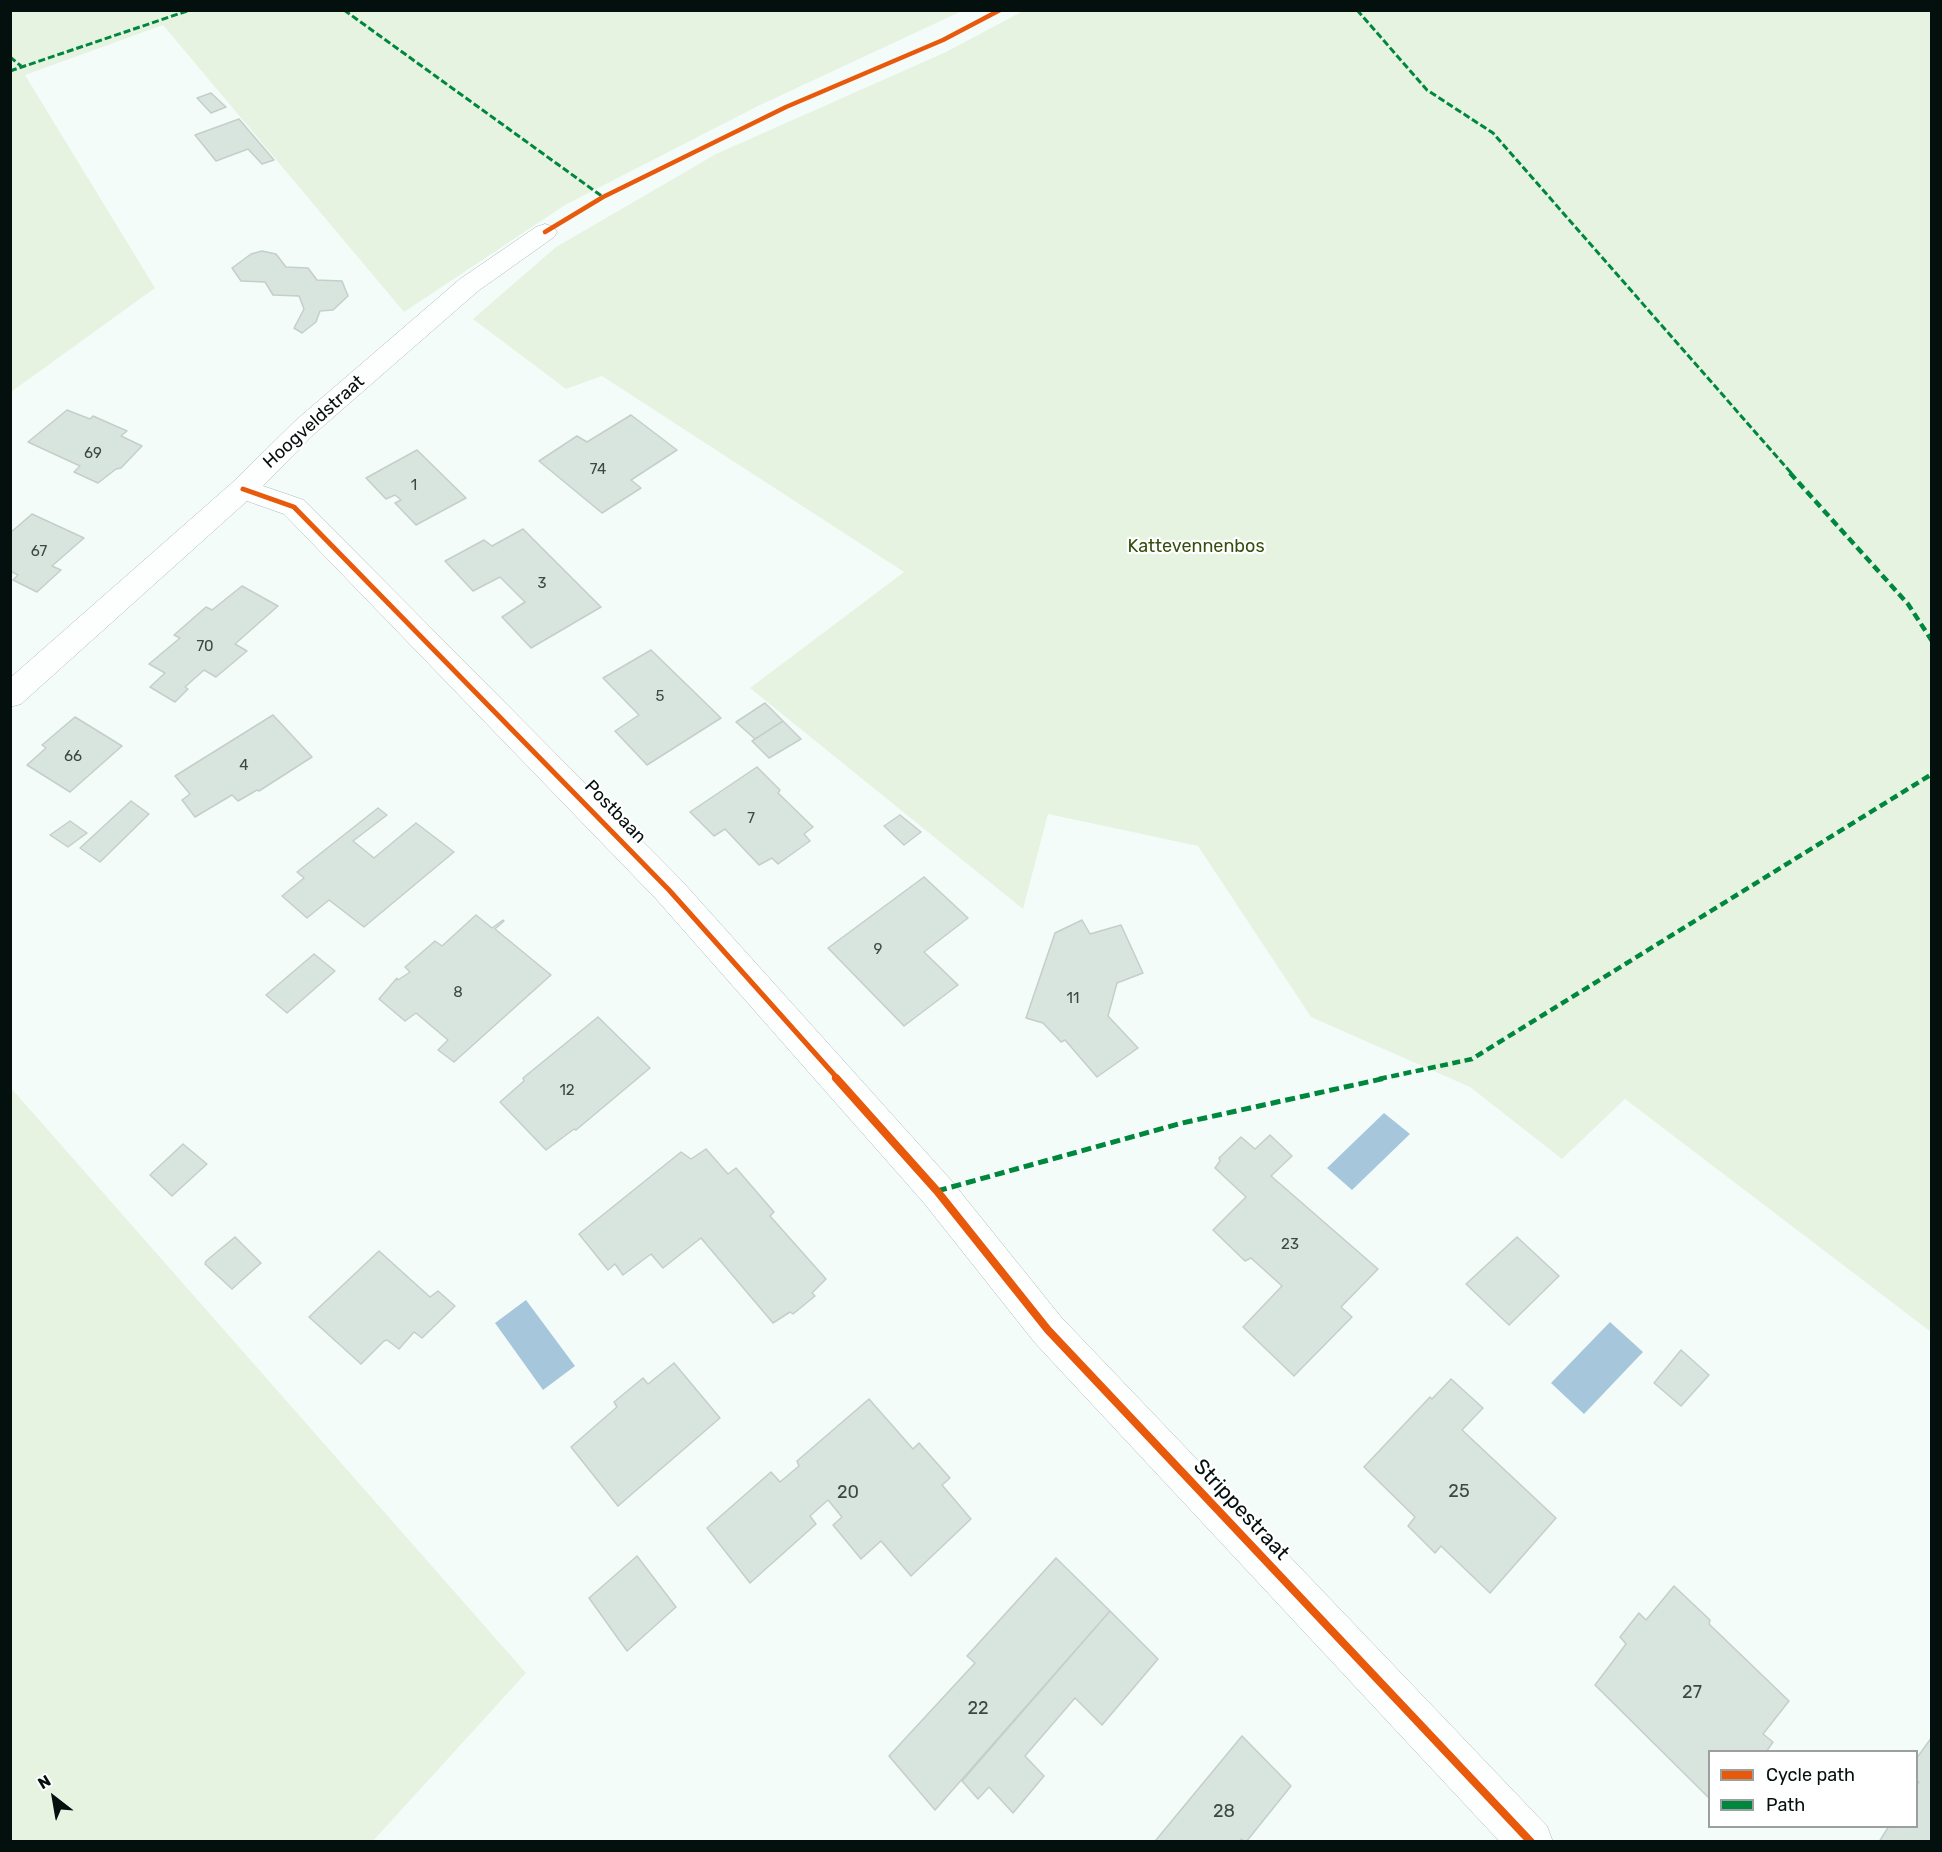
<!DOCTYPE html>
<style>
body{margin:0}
#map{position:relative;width:1942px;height:1852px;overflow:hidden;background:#f4fcfa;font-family:Rubik,sans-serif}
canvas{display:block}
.frame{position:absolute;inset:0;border:12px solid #04100e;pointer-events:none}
.legend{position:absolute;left:1708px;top:1750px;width:210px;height:78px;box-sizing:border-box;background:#fff;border:2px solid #9b9f9f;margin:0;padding:8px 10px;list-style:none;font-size:18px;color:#04100e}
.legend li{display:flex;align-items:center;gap:12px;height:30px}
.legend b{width:30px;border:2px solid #9b9f9f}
.north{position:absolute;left:24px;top:1768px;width:60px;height:60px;-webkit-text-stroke:4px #fff;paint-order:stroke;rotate:329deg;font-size:16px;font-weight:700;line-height:24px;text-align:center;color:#04100e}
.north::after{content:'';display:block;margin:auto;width:21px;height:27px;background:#04100e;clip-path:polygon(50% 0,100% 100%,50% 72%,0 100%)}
</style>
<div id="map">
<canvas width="1942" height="1852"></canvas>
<div class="frame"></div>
<ul class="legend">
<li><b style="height:8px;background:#e8590c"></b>Cycle path</li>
<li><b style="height:8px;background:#00873e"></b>Path</li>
</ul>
<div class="north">N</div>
</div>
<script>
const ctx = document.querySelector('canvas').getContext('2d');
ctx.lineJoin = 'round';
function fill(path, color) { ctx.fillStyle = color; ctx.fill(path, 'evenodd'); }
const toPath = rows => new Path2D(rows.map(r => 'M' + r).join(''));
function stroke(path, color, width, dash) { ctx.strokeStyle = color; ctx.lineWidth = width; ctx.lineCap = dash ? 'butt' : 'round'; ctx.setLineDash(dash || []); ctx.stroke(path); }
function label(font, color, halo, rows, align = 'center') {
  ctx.font = font + ' Rubik,sans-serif'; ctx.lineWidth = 4.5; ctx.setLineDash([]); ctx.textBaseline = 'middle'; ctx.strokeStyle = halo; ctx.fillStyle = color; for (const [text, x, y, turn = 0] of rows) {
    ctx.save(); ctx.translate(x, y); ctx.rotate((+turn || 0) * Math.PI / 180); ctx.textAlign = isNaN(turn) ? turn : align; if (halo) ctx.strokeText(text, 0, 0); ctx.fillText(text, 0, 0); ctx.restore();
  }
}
fill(toPath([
 [11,10,962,10,962,11,758,106,565,205,404,312,163,25,25,75,155,288,11,392],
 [1025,10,1931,11,1931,1332,1625,1099,1562,1159,1470,1087,1311,1017,1198,846,1048,814,1023,909,750,688,904,572,602,376,566,389,473,319,556,247,716,154,946,52],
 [11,1088,526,1673,373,1841,11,1841]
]), '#e6f3e1');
fill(toPath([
 [1384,1113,1410,1134,1352,1190,1327,1168],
 [526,1300,575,1366,543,1390,495,1323],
 [1610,1322,1643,1352,1584,1414,1551,1383]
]), '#a6c6dc');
const building = toPath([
 [211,93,226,107,211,113,197,98,211,93],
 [239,119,274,160,262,164,248,149,216,161,195,135,239,119],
 [262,251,276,254,286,267,308,268,317,280,342,281,348,296,333,310,320,311,316,322,302,333,294,328,304,309,299,296,273,295,265,282,241,281,232,268,251,254,262,251],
 [67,410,90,419,93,416,127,431,121,436,142,446,121,468,116,469,98,483,74,472,80,466,28,442,67,410],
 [631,415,677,450,631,480,641,488,602,513,539,461,577,436,587,442,631,415],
 [417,450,466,498,416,525,395,503,401,500,395,495,386,499,366,478,417,450],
 [32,514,84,538,52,566,61,570,37,592,13,580,18,575,10,571,10,533,32,514],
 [523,529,601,607,531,648,502,617,525,602,500,577,473,591,445,561,484,540,492,546,523,529],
 [242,586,278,606,235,644,247,651,216,677,204,670,185,687,188,689,175,702,150,687,165,673,149,664,180,638,174,635,206,607,212,610,242,586],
 [651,650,721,718,647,765,615,731,639,715,603,678,651,650],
 [765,703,783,721,755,739,736,722,765,703],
 [273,715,312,757,259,791,257,790,238,801,232,795,195,817,182,800,190,794,175,776,273,715],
 [75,717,122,746,70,792,27,765,46,748,42,745,75,717],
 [783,721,801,739,769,758,752,741,783,721],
 [757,767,780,790,778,793,813,827,804,834,810,841,778,864,772,858,759,865,725,829,714,836,690,812,757,767],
 [131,801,149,814,100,862,80,848,131,801],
 [378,808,387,815,353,841,374,858,416,823,454,852,364,927,329,900,307,918,282,896,304,878,297,872,378,808],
 [900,815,921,832,904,845,884,826,900,815],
 [70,821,87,833,68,847,50,835,70,821],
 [924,877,968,918,924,952,958,985,904,1026,828,948,924,877],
 [476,915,492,928,503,920,504,921,495,929,551,975,454,1062,438,1050,448,1040,416,1013,405,1021,379,999,397,978,398,980,410,972,405,967,435,941,442,946,476,915],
 [1082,920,1090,934,1121,925,1143,973,1117,983,1108,1016,1138,1048,1097,1077,1065,1040,1061,1042,1043,1023,1026,1018,1055,933,1082,920],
 [314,954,335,971,287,1013,266,995,314,954],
 [598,1017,650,1068,576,1130,574,1129,546,1150,500,1102,524,1081,523,1078,598,1017],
 [1270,1135,1292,1156,1271,1176,1378,1269,1341,1307,1352,1317,1294,1376,1243,1327,1282,1286,1251,1258,1245,1261,1213,1230,1246,1197,1215,1168,1220,1161,1219,1158,1241,1137,1255,1149,1270,1135],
 [183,1144,207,1164,172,1196,150,1175,183,1144],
 [706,1149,728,1174,736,1168,774,1212,770,1216,826,1279,812,1293,815,1296,793,1314,790,1312,773,1323,701,1238,663,1268,651,1254,623,1275,615,1264,608,1270,579,1234,681,1152,691,1159,706,1149],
 [235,1237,261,1263,232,1289,205,1264,206,1261,235,1237],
 [1517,1237,1559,1276,1509,1325,1466,1284,1517,1237],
 [379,1251,430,1297,438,1291,455,1306,422,1338,414,1332,399,1349,387,1340,384,1341,361,1364,309,1317,379,1251],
 [1681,1350,1709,1375,1681,1406,1654,1383,1681,1350],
 [674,1363,720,1418,618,1506,571,1447,617,1407,614,1402,643,1378,648,1384,674,1363],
 [1451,1379,1483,1408,1462,1430,1556,1518,1490,1593,1441,1546,1435,1553,1408,1526,1415,1517,1364,1467,1430,1397,1432,1399,1451,1379],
 [869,1399,913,1449,919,1443,950,1478,942,1485,971,1519,911,1576,881,1541,861,1559,833,1525,842,1517,828,1500,810,1516,816,1524,750,1583,707,1528,771,1472,780,1482,799,1466,797,1461,869,1399],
 [637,1556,676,1607,627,1651,589,1598,637,1556],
 [1056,1558,1110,1611,935,1810,889,1756,975,1663,967,1656,1056,1558],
 [1674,1586,1710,1620,1709,1624,1789,1701,1763,1734,1773,1742,1766,1752,1710,1752,1710,1799,1595,1685,1626,1644,1620,1637,1639,1613,1646,1620,1674,1586],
 [1110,1611,1158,1659,1102,1725,1075,1698,1025,1756,1044,1776,1013,1813,989,1787,978,1799,962,1781,1110,1611],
 [1242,1736,1291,1786,1246,1842,1241,1839,1240,1842,1157,1842,1156,1840,1242,1736],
 [1932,1737,1932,1842,1879,1842,1889,1826,1916,1826,1916,1786,1919,1782,1916,1781,1916,1759,1932,1737]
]);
fill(building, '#d8e5de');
stroke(building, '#c5ceca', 1.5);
const minor = toPath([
 [545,224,554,227,557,232,554,237,478,291,313,435,263,486,304,500,681,880,950,1179,1061,1317,1547,1826,1553,1842,1500,1842,1035,1343,924,1203,657,900,284,514,247,501,21,704,10,707,10,678,233,482,295,421,460,279,536,227,545,224]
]);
stroke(minor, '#adb8b6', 1);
fill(minor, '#fdfffe');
stroke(toPath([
 [344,10,603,197],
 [1357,10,1427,90,1493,133,1792,474],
 [10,57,21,66],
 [10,71,190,10]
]), '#00873e', 3, [7, 3]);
stroke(toPath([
 [1790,473,1908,604,1932,641],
 [1379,1079,1472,1059,1932,774]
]), '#00873e', 4.5, [8, 4.5]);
stroke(toPath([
 [937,1191,1182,1123,1386,1078]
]), '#00873e', 5, [10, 5]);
stroke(toPath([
 [545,232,603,197,786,107,943,40,1000,10]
]), '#e8590c', 4.5);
stroke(toPath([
 [243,489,294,507,669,890,838,1079]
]), '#e8590c', 5);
stroke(toPath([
 [836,1078,937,1191,1048,1330,1531,1842]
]), '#e8590c', 8);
label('15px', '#3b4844', null, [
 ["69",93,454],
 ["74",598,470],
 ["1",414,486],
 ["67",39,552],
 ["3",542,584],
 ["70",205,647],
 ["5",660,697],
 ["66",73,757],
 ["4",244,766],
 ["7",751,819],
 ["9",878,950],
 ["8",458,993],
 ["11",1073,999],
 ["12",567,1091],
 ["23",1290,1245]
]);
label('18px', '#04100e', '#fff', [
 ["Hoogveldstraat",314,422,-42],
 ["Postbaan",615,812,46]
]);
label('18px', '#344f0e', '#fff', [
 ["Kattevennenbos",1196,547]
]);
label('18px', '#3b4844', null, [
 ["25",1459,1492],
 ["20",848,1493],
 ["27",1692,1693],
 ["22",978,1709],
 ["28",1224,1812]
]);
label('21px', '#04100e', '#fff', [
 ["Strippestraat",1241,1510,47]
]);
</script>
